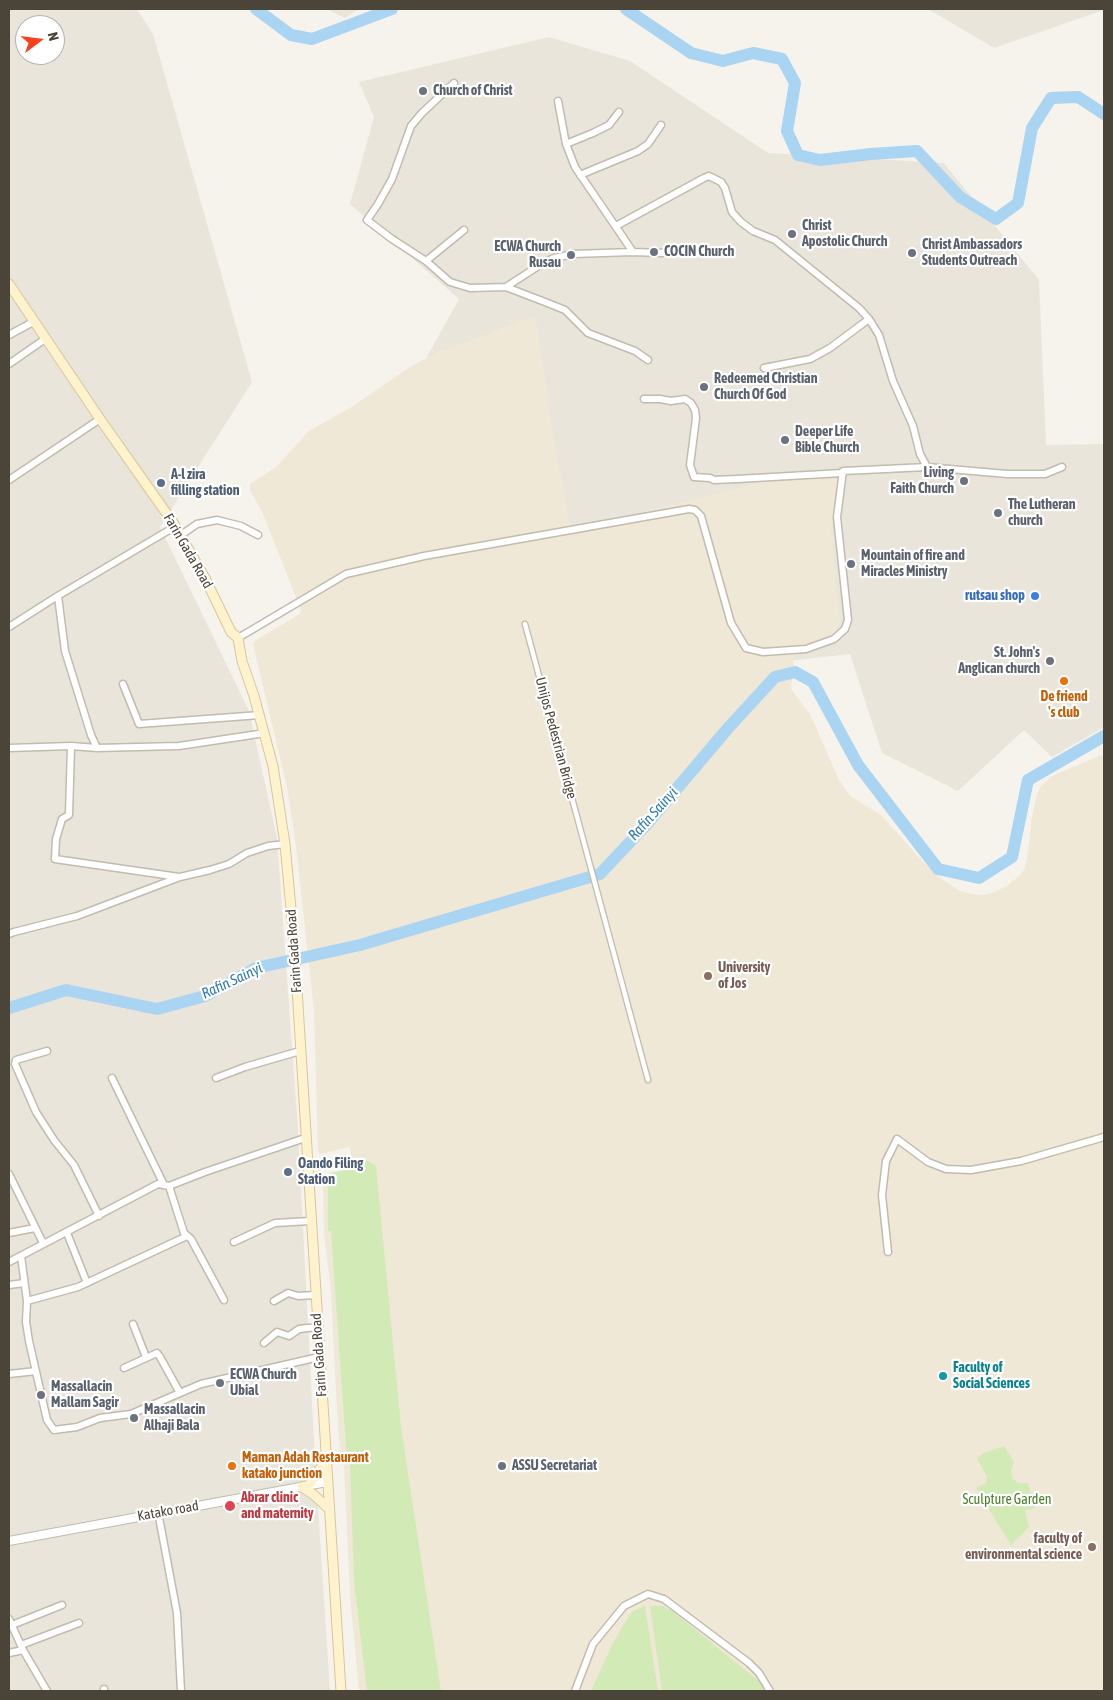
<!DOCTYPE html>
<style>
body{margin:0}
#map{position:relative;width:1113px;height:1700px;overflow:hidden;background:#f6f3ec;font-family:"Asap Condensed",sans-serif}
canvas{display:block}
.frame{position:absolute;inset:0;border:10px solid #4b4439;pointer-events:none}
.north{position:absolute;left:15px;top:15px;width:50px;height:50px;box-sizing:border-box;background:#fff;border:1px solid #b7b4b0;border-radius:50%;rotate:75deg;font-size:14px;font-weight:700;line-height:20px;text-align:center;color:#4b4439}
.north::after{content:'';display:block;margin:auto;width:18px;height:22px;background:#fc3f1d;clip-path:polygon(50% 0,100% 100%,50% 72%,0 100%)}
</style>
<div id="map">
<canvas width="1113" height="1700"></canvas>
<div class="frame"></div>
<div class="north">N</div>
</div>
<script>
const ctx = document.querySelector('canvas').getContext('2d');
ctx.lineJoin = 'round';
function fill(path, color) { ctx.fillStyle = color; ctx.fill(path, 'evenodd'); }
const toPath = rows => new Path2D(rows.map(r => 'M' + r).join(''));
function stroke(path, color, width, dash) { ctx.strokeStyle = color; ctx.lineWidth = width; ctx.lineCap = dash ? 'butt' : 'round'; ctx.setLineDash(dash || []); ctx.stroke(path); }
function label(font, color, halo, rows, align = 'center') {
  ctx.font = font + ' "Asap Condensed",sans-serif'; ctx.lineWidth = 4.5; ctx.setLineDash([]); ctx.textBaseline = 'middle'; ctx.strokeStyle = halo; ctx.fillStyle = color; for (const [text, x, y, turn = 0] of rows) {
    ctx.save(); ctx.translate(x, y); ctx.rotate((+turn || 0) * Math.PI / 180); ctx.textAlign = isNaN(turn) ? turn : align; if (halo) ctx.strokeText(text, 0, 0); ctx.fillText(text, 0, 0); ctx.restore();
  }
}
fill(toPath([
 [9,9,137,9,153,34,252,382,160,527,249,711,277,838,298,1130,315,1460,330,1691,9,1691],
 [25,25,55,25,55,55,25,55],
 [327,9,359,9,345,18],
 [928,9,1104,9,1104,10,994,48],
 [549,37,630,61,768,153,944,163,1039,280,1046,445,1104,444,1104,727,1052,757,1024,730,958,791,882,753,850,654,669,674,407,393,459,299,350,204,374,117,359,82]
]), '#eae5da');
fill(toPath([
 [533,316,536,319,554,441,569,519,572,524,623,517,775,479,838,476,839,478,831,528,840,621,838,628,834,633,827,638,802,646,794,655,791,689,810,714,838,778,850,796,881,815,923,862,942,879,960,891,972,894,984,895,994,892,1007,886,1019,876,1024,870,1027,859,1032,817,1037,794,1041,786,1052,776,1104,754,1104,1691,359,1691,350,1596,344,1465,341,1464,337,1411,331,1292,324,1233,323,1179,326,1175,353,1167,350,1147,320,1154,318,1152,314,1010,296,846,287,787,253,644,256,640,300,614,301,610,263,514,250,490,250,484,276,467,309,431,350,408,410,367,437,352,465,343]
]), '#efe8d6');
fill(toPath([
 [364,1160,368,1161,376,1166,401,1427,441,1691,367,1691,354,1581,350,1464,347,1461,331,1231,328,1231,328,1177,330,1173,356,1167],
 [1004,1446,1014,1462,1011,1470,1012,1478,1018,1483,1028,1483,1035,1508,1025,1511,1029,1527,1011,1545,976,1488,986,1483,987,1477,977,1458,986,1452],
 [645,1606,658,1691,591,1691,613,1643,624,1624,633,1611],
 [650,1606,663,1606,672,1611,760,1682,766,1691,662,1691]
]), '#d2eab5');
stroke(toPath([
 [256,9,291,35,312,39,392,9],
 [626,9,691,53,723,61,753,53,782,59,795,83,787,131,798,155,820,160,871,154,917,151,960,197,996,219,1018,203,1032,128,1051,98,1078,97,1104,114],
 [9,1008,66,990,157,1009,205,996,256,968,360,945,600,874,646,825,729,727,775,677,795,672,813,682,858,765,938,869,979,878,1012,857,1028,780,1104,736]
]), '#a9d4f2', 12);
const pedestrian = toPath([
 [525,624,648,1080]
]);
const minor = toPath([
 [454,83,422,113,411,126,392,179,378,204,367,220,392,239,426,261,450,282,470,288,506,287,545,302,565,310,588,333,635,351,648,360],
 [566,144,593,133,609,125,619,112],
 [580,175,638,151,648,144,661,125],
 [616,226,704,178,709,176,721,182,725,188,732,212,741,222,753,231,775,240,859,308,869,319,879,335,893,381,913,426,920,454,927,467],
 [633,252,661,253,674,251],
 [426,261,464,230],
 [506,287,543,263,554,258,573,254,633,252,575,167,566,144,558,101],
 [9,335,33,322],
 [9,364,45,339],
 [764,368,810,359,830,348,869,319],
 [644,399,660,399,671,401,685,399,691,403,695,410,696,418,690,465,694,477,710,478,714,480,737,479,842,473],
 [9,480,100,419],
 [181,535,197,524,217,520,241,526,258,535],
 [58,596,65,651,91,735,97,748],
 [9,627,56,597,176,526],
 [238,638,346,574,424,556,689,509,695,510,701,516,731,623,746,648,763,652,806,649,834,639,845,629,848,620,837,517,843,471,927,467,1007,474,1045,474,1062,467],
 [123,684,139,724,260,715],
 [71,746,69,815,62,819,56,839,55,859,179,877],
 [9,748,71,746,97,748,179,746,265,733],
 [9,934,14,932,77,916,180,877,210,870,229,864,247,853,268,846,285,844],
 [47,1051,16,1060,15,1064,36,1112,54,1140,74,1165,99,1216],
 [112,1078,164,1185],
 [216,1078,245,1067,300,1051],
 [9,1174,43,1243],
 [169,1186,184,1233,191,1239,224,1300],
 [9,1233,35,1228],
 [67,1233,87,1283],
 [234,1242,275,1223,310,1221],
 [888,1252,882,1195,886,1161,897,1139,928,1162,946,1169,971,1170,1021,1161,1104,1137],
 [21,1256,27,1301,26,1322,29,1341,47,1420,54,1430,77,1427,100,1418,131,1414,201,1384,319,1357],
 [9,1262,158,1184,169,1186,205,1172,305,1138],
 [9,1285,24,1283],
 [27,1301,78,1287,187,1236],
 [274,1301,288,1293,298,1296,315,1295],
 [133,1324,146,1357],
 [264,1343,277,1332,289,1336,299,1329,317,1327],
 [124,1368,157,1353,160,1357,180,1393],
 [9,1374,36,1371],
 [158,1512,177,1613,181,1691],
 [9,1619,23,1650,47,1691],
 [12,1625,62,1605],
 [21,1645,79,1623],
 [9,1653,23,1650],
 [104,1689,104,1691],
 [575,1691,593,1644,624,1606,648,1594,664,1599,749,1663,759,1673,770,1691]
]);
const tertiary = toPath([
 [9,1541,327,1482]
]);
const secondary = toPath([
 [9,284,100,419,174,524,205,578,231,632,238,638,242,661,254,696,273,766,285,844,294,941,341,1691],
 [308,1486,326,1460],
 [302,1487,314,1495,329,1509]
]);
stroke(pedestrian, '#c2bbae', 7);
stroke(minor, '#c2bbae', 9);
stroke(tertiary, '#c2bbae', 10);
stroke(secondary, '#d6c79b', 11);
stroke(pedestrian, '#fff', 4.5);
stroke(minor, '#fff', 6);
stroke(tertiary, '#fff', 8);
stroke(secondary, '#fff3cd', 9);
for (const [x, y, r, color] of [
 [423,91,5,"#6b7280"],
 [792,234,5,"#6b7280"],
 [654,252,5,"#6b7280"],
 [912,253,5,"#6b7280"],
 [571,255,5,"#6b7280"],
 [704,387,5,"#6b7280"],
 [785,440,5,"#6b7280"],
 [964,481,5,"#6b7280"],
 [161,483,5,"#5c6f8a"],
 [998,513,5,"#6b7280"],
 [851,564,5,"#6b7280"],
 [1035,596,5,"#3f7fe0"],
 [1050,661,5,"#6b7280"],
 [1064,681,5,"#e8710a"],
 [708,976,5,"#8d6e63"],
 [288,1172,5,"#5c6f8a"],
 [943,1376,5,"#0f9aa8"],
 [220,1383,5,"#6b7280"],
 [41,1395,5,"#6b7280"],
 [134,1418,5,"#6b7280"],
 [232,1466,5,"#e8710a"],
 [502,1466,5,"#6b7280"],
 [230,1506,6,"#e0444e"],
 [1092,1547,5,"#8d6e63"]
]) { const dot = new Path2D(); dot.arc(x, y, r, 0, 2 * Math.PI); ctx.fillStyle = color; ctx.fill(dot); stroke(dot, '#fff', 2); }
label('bold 14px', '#5b616d', '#fff', [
 ["Church of Christ",433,91],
 ["Christ",802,226],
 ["Apostolic Church",802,242],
 ["Christ Ambassadors",922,245],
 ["Students Outreach",922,261],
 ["ECWA Church",561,247,"right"],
 ["Rusau",561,263,"right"],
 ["COCIN Church",664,252],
 ["Redeemed Christian",714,379],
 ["Church Of God",714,395],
 ["Deeper Life",795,432],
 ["Bible Church",795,448],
 ["Living",954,473,"right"],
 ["Faith Church",954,489,"right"],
 ["The Lutheran",1008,505],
 ["church",1008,521],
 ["Mountain of fire and",861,556],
 ["Miracles Ministry",861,572],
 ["St. John's",1040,653,"right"],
 ["Anglican church",1040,669,"right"],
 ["ECWA Church",230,1375],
 ["Ubial",230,1391],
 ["Massallacin",51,1387],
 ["Mallam Sagir",51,1403],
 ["Massallacin",144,1410],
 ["Alhaji Bala",144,1426],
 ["ASSU Secretariat",512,1466]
], 'left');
label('bold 14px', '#4e5e75', '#fff', [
 ["A-l zira",171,475],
 ["filling station",171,491],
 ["Oando Filing",298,1164],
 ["Station",298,1180]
], 'left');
label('14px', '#4b4439', '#fff', [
 ["Farin Gada Road",188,551,60],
 ["Unijos Pedestrian Bridge",556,738,75],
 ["Farin Gada Road",294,951,-94],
 ["Farin Gada Road",319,1355,-94],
 ["Katako road",168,1511,-10]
]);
label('bold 14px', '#366cbe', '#fff', [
 ["rutsau shop",1025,596]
], 'right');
label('bold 14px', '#c56008', '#fff', [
 ["De friend",1064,697],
 ["'s club",1064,713],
 ["Maman Adah Restaurant",242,1458,"left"],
 ["katako junction",242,1474,"left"]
]);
label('bold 14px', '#785e54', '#fff', [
 ["University",718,968],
 ["of Jos",718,984],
 ["faculty of",1082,1539,"right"],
 ["environmental science",1082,1555,"right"]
], 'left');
label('bold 14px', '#0d838f', '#fff', [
 ["Faculty of",953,1368],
 ["Social Sciences",953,1384]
], 'left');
label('bold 14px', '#be3a42', '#fff', [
 ["Abrar clinic",241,1498],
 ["and maternity",241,1514]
], 'left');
label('14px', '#4a7f2a', '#fff', [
 ["Sculpture Garden",1007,1500]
]);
label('italic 15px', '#2e7ab2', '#fff', [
 ["Rafin Sainyi",653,814,-48],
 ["Rafin Sainyi",232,981,-25]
]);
</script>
